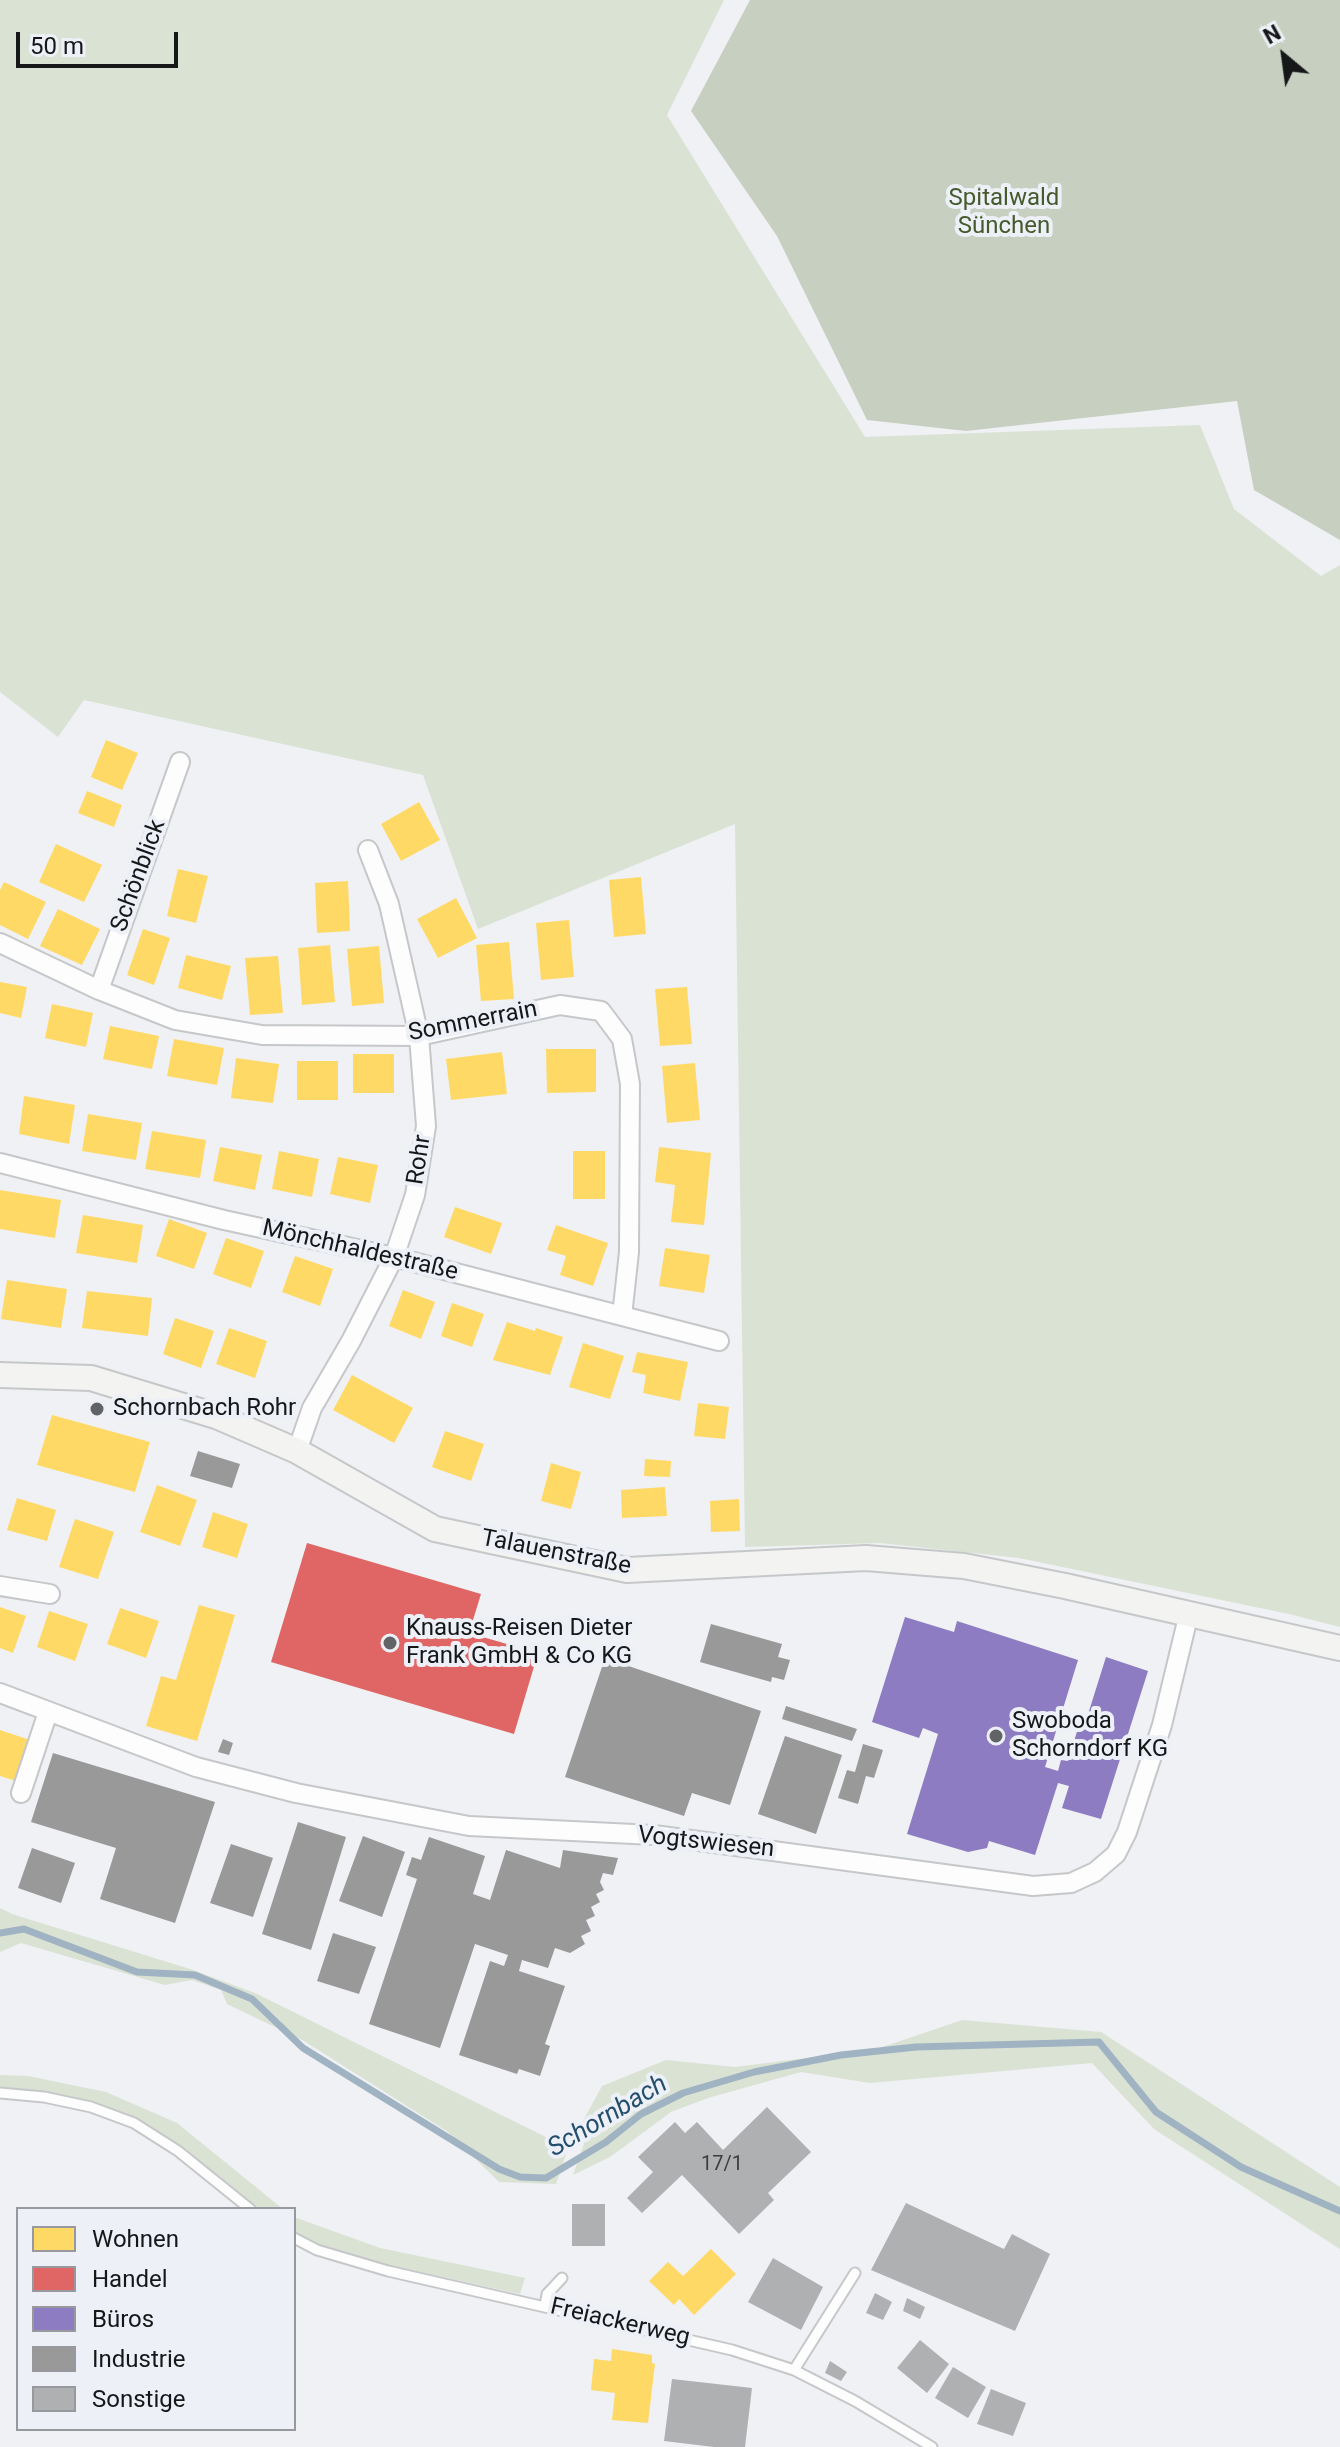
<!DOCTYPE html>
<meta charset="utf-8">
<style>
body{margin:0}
#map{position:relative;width:1340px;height:2447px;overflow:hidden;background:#eff1f4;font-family:Roboto,sans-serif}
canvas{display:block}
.legend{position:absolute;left:16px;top:2207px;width:280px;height:224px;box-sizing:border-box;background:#edf0f6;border:2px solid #97999e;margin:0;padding:10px 14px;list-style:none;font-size:24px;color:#161719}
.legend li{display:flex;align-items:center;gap:16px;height:40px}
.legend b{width:40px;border:2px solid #97999e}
.north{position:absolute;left:1244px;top:16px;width:80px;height:80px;-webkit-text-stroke:6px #edf0f6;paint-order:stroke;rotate:331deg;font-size:22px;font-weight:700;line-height:32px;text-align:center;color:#161719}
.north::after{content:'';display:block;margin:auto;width:28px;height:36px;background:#161719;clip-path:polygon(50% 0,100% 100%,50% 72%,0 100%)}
.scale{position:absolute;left:16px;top:32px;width:162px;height:36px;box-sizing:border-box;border:4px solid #161719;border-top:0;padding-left:10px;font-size:24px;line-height:28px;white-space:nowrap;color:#161719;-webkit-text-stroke:6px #edf0f6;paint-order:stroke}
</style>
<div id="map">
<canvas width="1340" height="2447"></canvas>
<ul class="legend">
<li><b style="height:22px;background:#ffd966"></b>Wohnen</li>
<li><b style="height:22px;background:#e06666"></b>Handel</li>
<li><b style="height:22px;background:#8e7cc3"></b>Büros</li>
<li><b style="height:22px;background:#999"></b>Industrie</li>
<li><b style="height:22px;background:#afb0b2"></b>Sonstige</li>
</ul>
<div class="north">N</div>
<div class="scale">50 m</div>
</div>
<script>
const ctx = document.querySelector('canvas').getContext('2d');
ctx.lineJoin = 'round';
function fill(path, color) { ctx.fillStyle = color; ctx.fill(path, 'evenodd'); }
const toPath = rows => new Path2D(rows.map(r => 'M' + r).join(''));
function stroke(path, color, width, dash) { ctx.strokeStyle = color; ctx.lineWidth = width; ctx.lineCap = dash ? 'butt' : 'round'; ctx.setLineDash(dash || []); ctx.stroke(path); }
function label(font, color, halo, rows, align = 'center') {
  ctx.font = font + ' Roboto,sans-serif'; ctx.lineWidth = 8; ctx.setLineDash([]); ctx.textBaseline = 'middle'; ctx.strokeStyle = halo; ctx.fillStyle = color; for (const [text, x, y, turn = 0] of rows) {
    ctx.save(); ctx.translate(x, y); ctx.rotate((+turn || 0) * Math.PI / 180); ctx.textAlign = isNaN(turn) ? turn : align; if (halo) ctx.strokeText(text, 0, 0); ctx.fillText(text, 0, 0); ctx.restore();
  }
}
fill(toPath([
 [0,0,724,0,667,115,865,437,1200,425,1234,509,1321,576,1340,565,1340,1627,1289,1614,1019,1558,880,1543,745,1547,735,824,478,929,423,775,84,700,58,737,0,692],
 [0,1908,12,1914,190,1969,255,1993,568,2148,556,2184,499,2182,448,2132,304,2041,227,2004,221,1990,192,1980,165,1985,21,1943,0,1952],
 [962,2020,1101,2032,1340,2187,1340,2249,1154,2129,1092,2063,870,2083,801,2072,708,2098,671,2112,610,2157,573,2175,584,2144,571,2143,602,2086,666,2060,735,2067,877,2049],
 [0,2075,28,2076,106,2092,177,2123,283,2209,256,2209,179,2145,132,2118,95,2103,0,2088],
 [294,2217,380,2248,525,2278,520,2294,371,2261,312,2244,294,2234]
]), '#dae2d4');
fill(toPath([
 [750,0,1340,0,1340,540,1254,490,1237,401,966,431,867,420,777,236,691,111]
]), '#c7cfc1');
fill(toPath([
 [106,740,138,753,122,790,91,777],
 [87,791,122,805,114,827,78,813],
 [419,802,440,840,401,861,381,824],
 [56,844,102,865,84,902,39,882],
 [178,869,208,876,196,923,167,916],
 [641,877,646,934,614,937,609,880],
 [348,881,350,931,317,933,315,883],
 [4,882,46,902,28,939,0,925,0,890],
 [456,898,477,938,438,958,417,919],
 [58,909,100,929,82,965,40,946],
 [569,920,574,977,541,980,536,923],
 [143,929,170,938,154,985,127,975],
 [509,942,514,999,481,1001,476,945],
 [330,945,335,1002,302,1005,298,948],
 [379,946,384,1003,352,1006,347,949],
 [186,955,231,966,222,1000,178,988],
 [278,956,283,1013,250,1015,245,958],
 [0,982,27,987,21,1018,0,1013],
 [687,987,692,1044,660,1046,655,989],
 [52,1004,93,1013,86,1047,45,1038],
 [110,1026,159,1036,152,1069,103,1059],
 [174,1039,224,1048,217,1085,167,1076],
 [546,1049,596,1049,596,1092,547,1093],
 [502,1052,507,1094,451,1100,446,1059],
 [353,1054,394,1054,394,1093,353,1093],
 [236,1058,279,1064,273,1103,231,1098],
 [297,1061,338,1061,338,1100,297,1100],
 [695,1063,700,1120,667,1123,662,1066],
 [24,1096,75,1105,69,1144,19,1134],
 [88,1114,142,1123,136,1160,82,1151],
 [152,1131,206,1140,200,1178,145,1169],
 [220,1147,262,1155,255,1190,213,1181],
 [659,1147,711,1153,704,1225,671,1222,675,1185,655,1182],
 [279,1151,319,1159,312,1197,272,1189],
 [573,1151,605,1151,605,1199,573,1199],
 [338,1157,378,1165,370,1203,330,1194],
 [0,1190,61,1200,55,1238,0,1229],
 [455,1207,502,1223,491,1254,444,1237],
 [83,1215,143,1225,137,1263,76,1253],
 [169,1219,207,1233,194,1269,156,1256],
 [556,1225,608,1243,593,1286,560,1275,566,1256,547,1250],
 [226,1238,264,1251,251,1288,213,1274],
 [665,1248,710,1255,704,1293,659,1286],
 [295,1256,333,1269,320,1306,282,1292],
 [7,1280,67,1289,61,1328,1,1319],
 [403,1290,435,1302,421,1339,389,1326],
 [87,1291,152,1298,148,1336,82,1328],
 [452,1303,484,1314,472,1347,441,1336],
 [175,1318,214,1331,201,1368,163,1354],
 [507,1322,535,1331,536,1328,563,1337,550,1375,493,1360],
 [229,1328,267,1341,255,1378,216,1364],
 [583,1343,624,1356,610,1399,569,1387],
 [637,1352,688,1362,680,1401,643,1393,646,1375,632,1372],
 [352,1375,413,1408,394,1443,333,1410],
 [698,1403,729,1407,725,1439,694,1436],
 [52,1415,150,1442,135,1492,37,1465],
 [445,1431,484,1444,471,1481,432,1467],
 [645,1459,671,1461,670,1477,644,1476],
 [551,1463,581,1472,571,1509,541,1501],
 [157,1485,197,1500,180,1546,140,1532],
 [665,1487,667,1516,622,1518,621,1490],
 [17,1498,56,1510,47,1541,7,1530],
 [739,1499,740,1531,711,1532,710,1501],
 [213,1512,248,1524,237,1558,202,1547],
 [75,1519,114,1532,98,1579,59,1567],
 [199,1605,235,1615,197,1741,146,1726,161,1676,176,1680],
 [0,1607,26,1616,13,1653,0,1648],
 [120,1608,159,1621,146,1658,107,1644],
 [49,1611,88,1624,75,1661,37,1647],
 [0,1730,30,1740,16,1781,0,1776],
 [711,2249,736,2274,694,2315,679,2299,674,2305,649,2281,668,2262,683,2276],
 [612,2349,652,2355,652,2363,655,2364,648,2423,612,2420,615,2393,591,2390,594,2359,611,2361]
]), '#ffd966');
fill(toPath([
 [307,1543,481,1594,469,1633,538,1653,514,1734,271,1662]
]), '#e06666');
fill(toPath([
 [905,1617,954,1632,957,1621,1078,1660,1045,1767,1058,1771,1061,1760,1068,1761,1079,1725,1084,1727,1106,1657,1148,1671,1101,1819,1062,1808,1069,1786,1058,1783,1035,1855,989,1841,987,1848,968,1852,907,1834,938,1734,923,1728,919,1738,872,1722]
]), '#8e7cc3');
fill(toPath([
 [198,1451,240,1464,232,1488,190,1476],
 [711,1624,782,1644,778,1657,790,1660,784,1680,772,1677,771,1682,700,1662],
 [605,1658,761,1711,730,1805,692,1793,684,1816,565,1777],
 [786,1706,857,1729,852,1741,782,1719],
 [785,1736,842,1755,816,1834,758,1814],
 [223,1739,233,1743,229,1755,218,1752],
 [863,1744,883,1750,874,1778,866,1776,858,1804,838,1798,847,1770,855,1772],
 [53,1753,215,1802,175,1923,100,1899,116,1848,31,1822],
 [298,1822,346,1837,311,1950,262,1934],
 [363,1836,405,1852,382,1917,339,1901],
 [429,1837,485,1856,473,1894,490,1900,506,1850,560,1868,563,1850,618,1858,613,1875,603,1873,600,1882,604,1890,596,1894,600,1902,591,1907,595,1916,586,1920,591,1931,581,1936,585,1944,570,1953,555,1948,548,1968,522,1960,519,1971,565,1986,545,2044,550,2046,540,2076,519,2069,517,2074,459,2055,490,1961,504,1966,508,1955,475,1944,440,2048,369,2024,417,1879,406,1875,412,1857,421,1860],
 [231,1844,273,1858,253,1917,210,1903],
 [32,1848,75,1863,61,1903,18,1888],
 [333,1933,376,1947,359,1994,317,1981]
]), '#999');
stroke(toPath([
 [0,1933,24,1929,137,1972,195,1975,252,1999,303,2048,499,2169,520,2177,546,2178,606,2142,641,2114,683,2093,754,2072,841,2055,916,2047,1099,2042,1156,2112,1241,2167,1340,2211]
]), '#a0b3c2', 7);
fill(toPath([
 [767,2107,811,2152,768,2193,774,2200,739,2234,682,2175,642,2213,627,2198,653,2172,638,2157,675,2122,685,2133,697,2122,723,2150],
 [906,2203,1004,2249,1012,2234,1050,2254,1015,2331,871,2270],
 [572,2204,605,2204,605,2246,572,2246],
 [773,2258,823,2287,801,2330,748,2302],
 [875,2293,892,2302,883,2320,866,2313],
 [907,2298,925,2307,920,2319,903,2311],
 [920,2340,949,2364,927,2393,897,2368],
 [830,2361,847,2372,841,2381,825,2373],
 [953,2367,986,2387,968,2418,935,2398],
 [672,2379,752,2388,745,2447,714,2447,664,2441],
 [991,2389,1026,2403,1013,2436,977,2424]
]), '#afb0b2');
const lane = toPath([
 [0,2093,44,2097,91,2107,134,2123,178,2151,250,2209],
 [294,2238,317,2250,388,2271,732,2350,794,2370,855,2401,932,2447],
 [545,2306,547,2294,562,2278],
 [794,2370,855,2273]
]);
const street = toPath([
 [0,943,99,990,175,1020,262,1035,419,1036,560,1005,601,1011,622,1039,630,1084,629,1252,622,1316],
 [99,990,180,762],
 [0,1163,224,1220,394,1257,719,1341],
 [297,1451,312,1408,351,1341,394,1257,415,1195,426,1126,419,1036,389,904,368,850],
 [0,1586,50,1594],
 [0,1693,196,1767,296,1793,469,1826,654,1835,1033,1886,1071,1883,1095,1872,1116,1854,1127,1832,1162,1725,1189,1613],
 [21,1793,48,1712]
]);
const secondary = toPath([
 [0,1375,91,1378,216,1416,297,1451,435,1529,627,1570,866,1558,964,1566,1065,1586,1340,1648]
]);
stroke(lane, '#c5c7c9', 13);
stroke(street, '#c5c7c9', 22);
stroke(secondary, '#c5c7c9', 28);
stroke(lane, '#fdfdfd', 9);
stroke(street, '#fdfdfd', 18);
stroke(secondary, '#f3f3f1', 24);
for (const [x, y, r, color] of [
 [97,1409,8,"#626366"],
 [390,1643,8,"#626366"],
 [996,1736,8,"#626366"]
]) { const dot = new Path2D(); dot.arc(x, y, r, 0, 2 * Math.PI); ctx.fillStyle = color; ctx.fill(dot); stroke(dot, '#edf0f6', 3); }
label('20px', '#3c3d3f', null, [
 ["17/1",722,2165]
]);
label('24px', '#455a2d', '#edf0f6', [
 ["Spitalwald",1004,199],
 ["Sünchen",1004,227]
]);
label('24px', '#161719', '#edf0f6', [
 ["Schönblick",139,876,-70],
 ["Sommerrain",473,1022,-11],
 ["Rohr",420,1160,-81],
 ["Mönchhaldestraße",360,1251,13],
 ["Talauenstraße",556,1553,11],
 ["Vogtswiesen",706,1843,6],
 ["Freiackerweg",620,2323,13]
]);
label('24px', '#161719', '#edf0f6', [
 ["Schornbach Rohr",113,1409],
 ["Knauss-Reisen Dieter",406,1629],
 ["Frank GmbH & Co KG",406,1657],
 ["Swoboda",1012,1722],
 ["Schorndorf KG",1012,1750]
], 'left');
label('italic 26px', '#234e6e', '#edf0f6', [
 ["Schornbach",608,2117,-31]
]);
</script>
